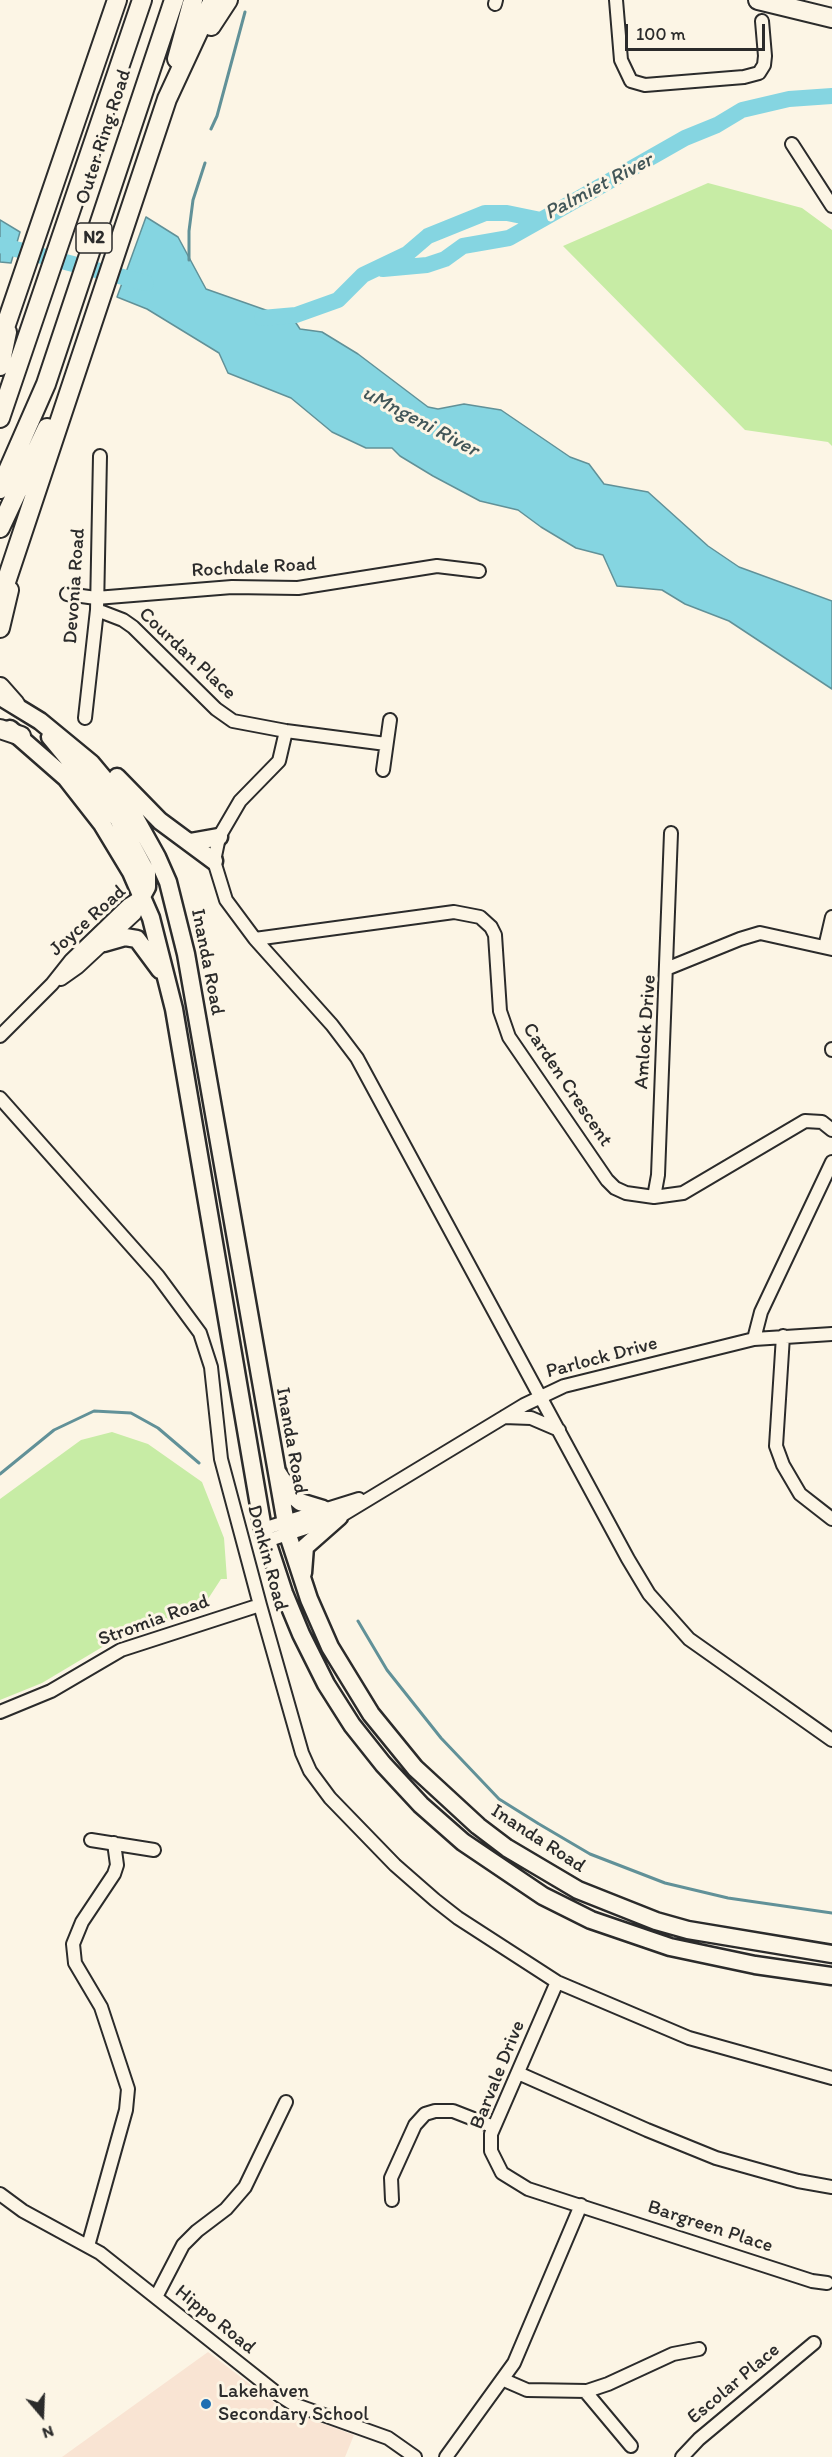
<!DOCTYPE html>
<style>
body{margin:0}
#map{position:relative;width:832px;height:2457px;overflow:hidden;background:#fcf5e5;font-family:Itim,sans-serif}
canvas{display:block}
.north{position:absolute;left:12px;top:2385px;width:60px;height:60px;-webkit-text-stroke:4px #fcf5e5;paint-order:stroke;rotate:161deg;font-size:16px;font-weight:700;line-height:24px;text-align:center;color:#2b2b2b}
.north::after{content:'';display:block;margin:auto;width:21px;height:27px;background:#2b2b2b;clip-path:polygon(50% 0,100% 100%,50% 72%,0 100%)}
.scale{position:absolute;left:625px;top:24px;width:140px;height:27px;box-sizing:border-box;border:3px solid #2b2b2b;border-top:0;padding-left:8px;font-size:18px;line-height:21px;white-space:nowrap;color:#2b2b2b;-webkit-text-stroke:4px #fcf5e5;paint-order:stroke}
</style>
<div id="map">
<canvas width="832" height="2457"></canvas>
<div class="north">N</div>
<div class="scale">100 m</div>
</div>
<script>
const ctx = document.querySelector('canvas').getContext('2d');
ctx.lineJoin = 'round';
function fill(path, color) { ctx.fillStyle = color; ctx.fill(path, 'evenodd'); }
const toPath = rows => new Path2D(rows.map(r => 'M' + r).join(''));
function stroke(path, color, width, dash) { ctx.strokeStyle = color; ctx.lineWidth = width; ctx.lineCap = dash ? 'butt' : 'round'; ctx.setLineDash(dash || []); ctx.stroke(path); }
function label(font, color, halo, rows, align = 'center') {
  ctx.font = font + ' Itim,sans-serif'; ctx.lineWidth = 6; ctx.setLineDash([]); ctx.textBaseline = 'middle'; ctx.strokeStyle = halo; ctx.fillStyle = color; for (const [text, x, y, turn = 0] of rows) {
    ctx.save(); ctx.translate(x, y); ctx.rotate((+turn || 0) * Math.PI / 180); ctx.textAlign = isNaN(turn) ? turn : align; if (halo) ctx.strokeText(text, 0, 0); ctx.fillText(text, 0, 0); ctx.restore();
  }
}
fill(toPath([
 [208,2352,281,2408,354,2435,345,2457,62,2457]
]), '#f9e4d3');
fill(toPath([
 [708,183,802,208,832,230,832,446,828,442,745,430,563,246],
 [112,1432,148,1444,202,1482,224,1538,227,1579,221,1579,208,1599,208,1607,119,1637,42,1683,0,1700,0,1499,81,1440]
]), '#c7eca5');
const water = toPath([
 [146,217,178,237,206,289,294,320,300,329,322,332,358,354,428,407,438,409,464,404,501,410,570,457,589,464,604,484,648,492,708,546,739,567,832,601,832,689,729,621,685,604,662,590,617,586,603,555,576,548,541,527,518,510,480,501,433,476,400,456,392,448,366,448,332,432,291,398,228,373,219,353,147,309,117,297,146,217],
 [0,220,20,232,11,263,0,262,0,220]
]);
fill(water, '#85d5e1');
stroke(water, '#619198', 1.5);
stroke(toPath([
 [211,129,217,116,245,12],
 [189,260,189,231,193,200,205,163],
 [0,1474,54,1430,94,1411,131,1413,158,1428,199,1463],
 [358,1621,387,1670,441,1738,499,1799,539,1824,590,1854,665,1883,728,1898,832,1913]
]), '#619198', 3);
stroke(toPath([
 [0,245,146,283],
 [383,269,427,265,445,259,463,246,509,238,541,220],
 [262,318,296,315,338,300,363,275,407,254,428,236,485,213,507,213,541,220,685,138,717,125,742,110,789,99,832,96]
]), '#85d5e1', 16);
const minor = toPath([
 [616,0,621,60,631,81,645,85,744,77,759,73,764,65,765,56,762,21],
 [495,4,496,0],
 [792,144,832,206],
 [67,594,96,598,232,587,298,588,437,566,479,571],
 [97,610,123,620,133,627,216,709,233,721,286,731,386,744],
 [85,718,97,610,100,456],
 [286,731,279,761,240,801,219,837,214,861,226,900,255,939,332,1025,357,1058,628,1559,649,1594,689,1639,832,1740],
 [383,770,390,720],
 [255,939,454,912,480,917,491,927,495,935,500,1011,509,1037,607,1180,615,1188,626,1193,654,1197,683,1193,805,1121,822,1122,832,1130],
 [825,947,832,917],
 [666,969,740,939,760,933,832,949],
 [61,979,78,967,135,914,142,897],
 [0,1036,52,984,71,960,128,905,142,896],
 [832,1050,832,1049],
 [0,1098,158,1276,200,1333,211,1367,221,1459,260,1605,302,1753,310,1771,330,1798,395,1865,435,1900,458,1918,557,1982,689,2038,832,2078],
 [654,1197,658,1175,671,833],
 [783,1336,776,1446,783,1465,800,1494,832,1519],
 [754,1339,761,1312,832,1162],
 [504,1417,531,1418,559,1430],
 [263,1529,359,1499],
 [266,1541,339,1517,524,1405,564,1386,754,1339,832,1334],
 [0,1712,51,1691,121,1650,260,1605],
 [91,1840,154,1850],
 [557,1982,491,2134,491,2151,502,2173,528,2189,812,2281,827,2283],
 [518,2073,647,2130,716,2158,798,2181,832,2187],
 [0,2194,23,2211,100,2253,279,2395,293,2404,388,2438,415,2457],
 [392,2200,391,2178,415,2125,425,2114,435,2111,453,2111,494,2127],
 [88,2246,126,2110,128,2089,101,2007,75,1963,73,1944,82,1922,114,1874,117,1865,114,1843],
 [156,2297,183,2245,197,2231,226,2209,245,2187,286,2102],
 [504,2380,527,2390,587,2391,608,2384,673,2354,699,2349],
 [585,2391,631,2446],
 [446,2457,514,2363,581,2205],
 [682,2457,699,2439,814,2343]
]);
const major = toPath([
 [4,699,40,721,91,763,132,812,157,857,168,882,186,954,288,1535,309,1599,330,1647,371,1714,415,1768,478,1826,507,1848,578,1890,656,1921,688,1930,832,1954],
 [10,729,66,778,102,824,131,872,151,918,174,1009,263,1529,284,1593,301,1634,326,1684,352,1725,383,1764,421,1805,463,1842,543,1896,591,1920,670,1947,755,1965,832,1976],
 [50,737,118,819,147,873,147,887,142,896],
 [117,777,160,821,214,861],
 [191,842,219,837],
 [104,943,125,937,137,939,160,970],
 [278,1473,292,1495,300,1502,323,1509],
 [303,1573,305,1547,339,1517]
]);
const highway = toPath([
 [758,0,832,18],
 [211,26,228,0],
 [177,59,193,0],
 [0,342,117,0],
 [0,366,7,332],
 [0,418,142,0],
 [0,489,46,384,174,0],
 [0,528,47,428],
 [0,600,167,99,213,0],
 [0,628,9,590],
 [0,687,15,704],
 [0,729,21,736]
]);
stroke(minor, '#2b2b2b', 16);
stroke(major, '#2b2b2b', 21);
stroke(highway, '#2b2b2b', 22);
stroke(minor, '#fcf5e5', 12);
stroke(major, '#fcf5e5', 16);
stroke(highway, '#fcf5e5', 18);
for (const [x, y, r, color] of [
 [206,2404,6,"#1f6fb2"]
]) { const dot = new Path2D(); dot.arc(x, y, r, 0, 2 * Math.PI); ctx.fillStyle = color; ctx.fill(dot); stroke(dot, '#fcf5e5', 2); }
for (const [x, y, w] of [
 [94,238,36]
]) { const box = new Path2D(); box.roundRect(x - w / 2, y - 15, w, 30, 4.5); ctx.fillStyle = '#fcf5e5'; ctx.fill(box); stroke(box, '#2b2b2b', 1.5); }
label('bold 18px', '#2b2b2b', null, [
 ["N2",94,238]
]);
label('20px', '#2b2b2b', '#fcf5e5', [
 ["Outer Ring Road",104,137,-72],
 ["Rochdale Road",254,568,-3],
 ["Devonia Road",75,586,-86],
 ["Courdan Place",187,654,43],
 ["Joyce Road",88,921,-42],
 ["Inanda Road",207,962,79],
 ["Amlock Drive",646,1032,-86],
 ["Carden Crescent",567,1085,56],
 ["Parlock Drive",602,1358,-15],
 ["Inanda Road",291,1441,80],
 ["Donkin Road",267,1558,75],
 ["Stromia Road",154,1621,-20],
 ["Inanda Road",538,1839,33],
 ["Barvale Drive",498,2075,-68],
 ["Bargreen Place",710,2227,18],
 ["Hippo Road",215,2320,39],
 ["Escolar Place",734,2384,-40]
]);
label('20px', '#2b2b2b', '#fcf5e5', [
 ["Lakehaven",218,2392],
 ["Secondary School",218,2415]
], 'left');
label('italic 21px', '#425658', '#fcf5e5', [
 ["Palmiet River",599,187,-28],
 ["uMngeni River",420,422,28]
]);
</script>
